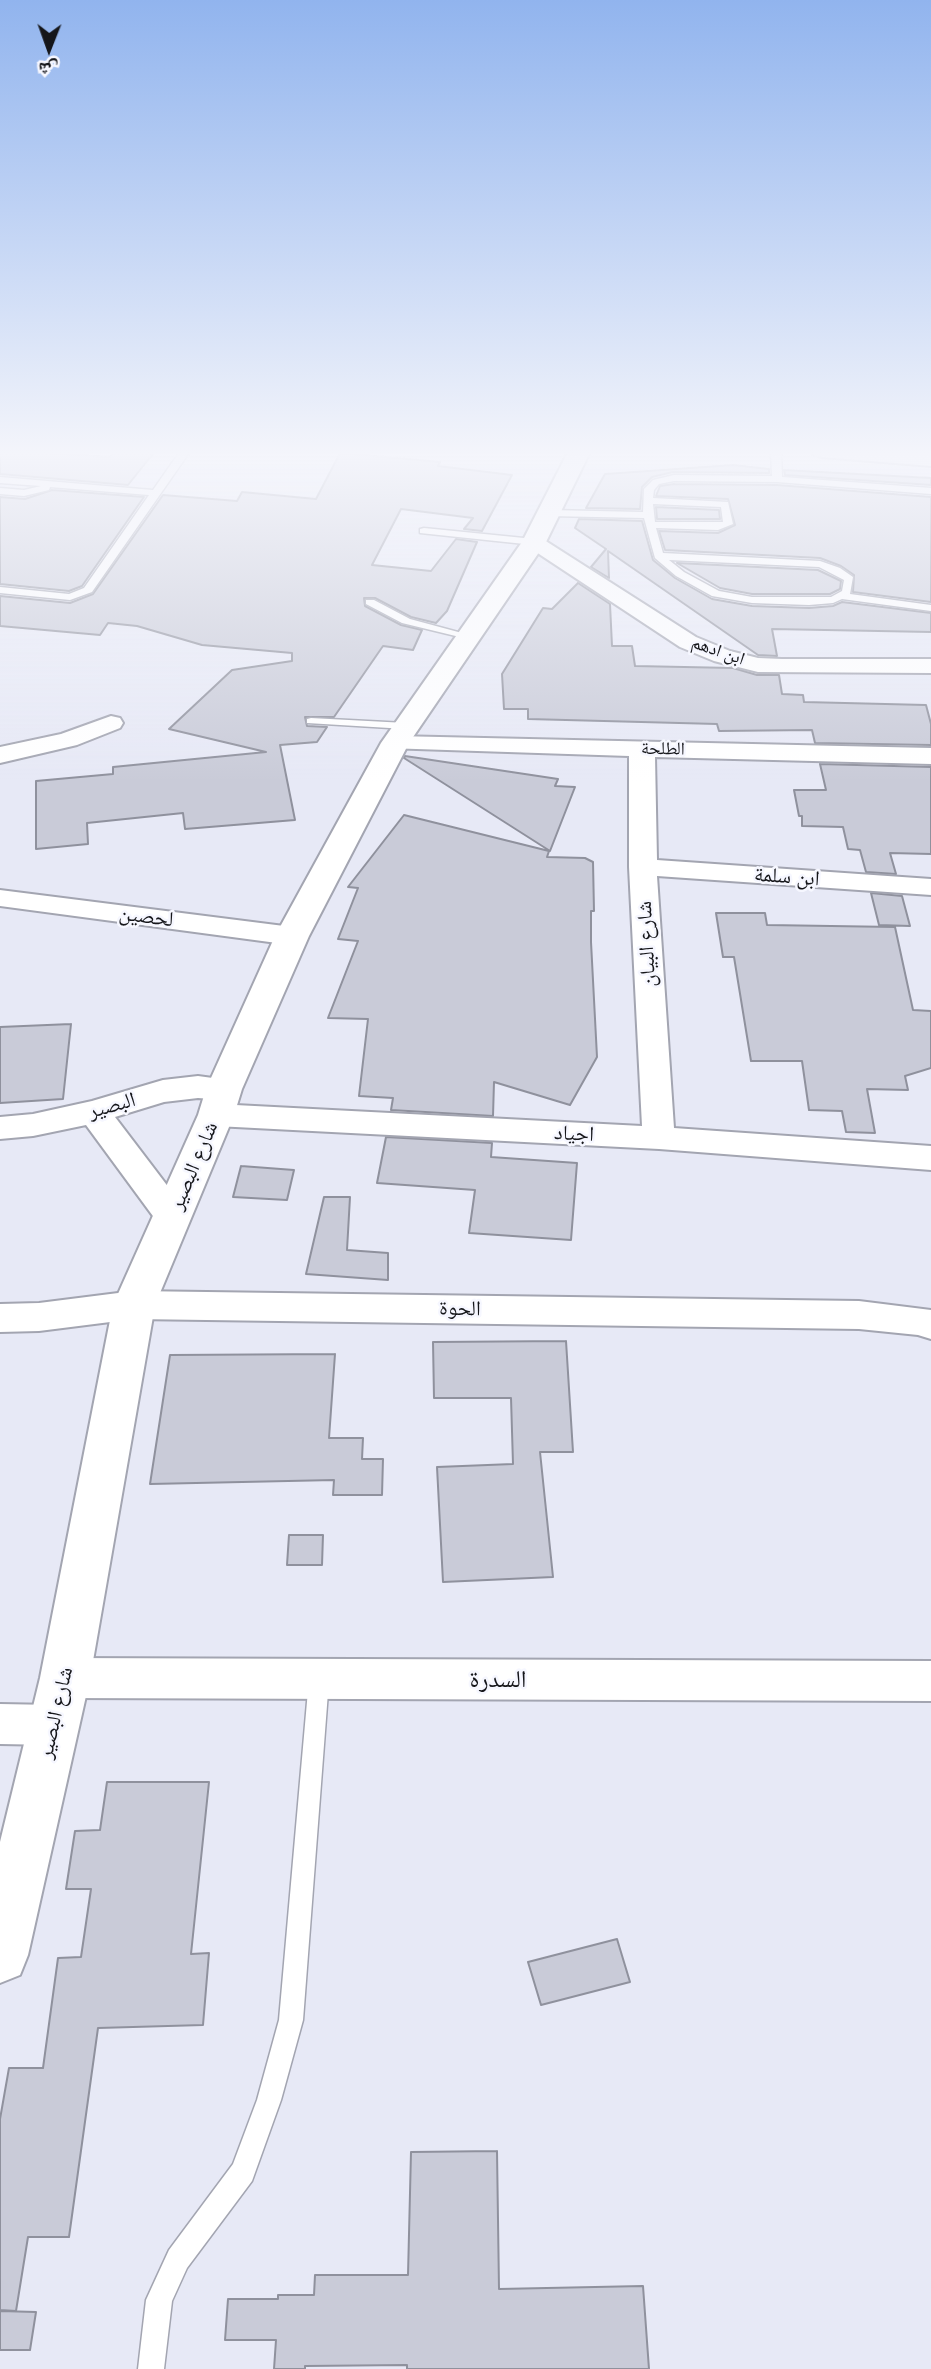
<!DOCTYPE html>
<meta charset="utf-8">
<style>
body{margin:0}
#map{position:relative;width:931px;height:2369px;overflow:hidden;background:#e7e9f6;font-family:"Noto Sans","Noto Naskh Arabic",sans-serif}
canvas{display:block}
.north{position:absolute;left:14px;top:14px;width:70px;height:70px;-webkit-text-stroke:5px #f6f7ff;paint-order:stroke;rotate:181deg;font-size:19px;font-weight:700;line-height:28px;text-align:center;color:#15161a}
.north::after{content:'';display:block;margin:auto;width:24px;height:32px;background:#15161a;clip-path:polygon(50% 0,100% 100%,50% 72%,0 100%)}
</style>
<div id="map">
<canvas width="931" height="2369"></canvas>
<div class="north">ش</div>
</div>
<script>
const ctx = document.querySelector('canvas').getContext('2d');
ctx.lineJoin = 'round';
function fill(path, color) { ctx.fillStyle = color; ctx.fill(path, 'evenodd'); }
const toPath = rows => new Path2D(rows.map(r => 'M' + r).join(''));
function stroke(path, color, width, dash) { ctx.strokeStyle = color; ctx.lineWidth = width; ctx.lineCap = dash ? 'butt' : 'round'; ctx.setLineDash(dash || []); ctx.stroke(path); }
function label(font, color, halo, rows, align = 'center') {
  ctx.font = font + ' "Noto Sans","Noto Naskh Arabic",sans-serif'; ctx.lineWidth = 5; ctx.setLineDash([]); ctx.textBaseline = 'middle'; ctx.strokeStyle = halo; ctx.fillStyle = color; for (const [text, x, y, turn = 0] of rows) {
    ctx.save(); ctx.translate(x, y); ctx.rotate((+turn || 0) * Math.PI / 180); ctx.textAlign = isNaN(turn) ? turn : align; if (halo) ctx.strokeText(text, 0, 0); ctx.fillText(text, 0, 0); ctx.restore();
  }
}
const building = toPath([
 [0,450,110,457,116,450,156,450,128,485,0,474,0,450],
 [340,453,440,462,438,466,512,475,482,531,464,529,473,518,401,509,372,565,431,571,456,539,477,542,447,611,436,623,411,617,375,598,364,598,365,606,401,625,422,630,413,650,383,646,334,717,305,717,307,726,327,727,317,742,280,745,295,820,185,829,183,813,87,823,88,844,36,849,36,781,113,774,113,767,266,752,169,729,232,670,292,661,292,653,202,645,137,626,108,623,100,635,0,626,0,596,70,603,93,594,163,495,237,501,242,492,316,499,340,453],
 [733,465,769,469,769,473,673,472,652,477,642,487,640,509,586,508,605,474,733,465],
 [784,470,931,478,931,485,785,475,784,470],
 [674,484,777,485,931,497,931,602,853,592,854,575,841,566,820,558,665,550,659,531,718,533,735,525,728,499,656,496,660,486,674,484],
 [52,490,144,497,82,586,69,591,0,584,0,497,25,499,52,490],
 [656,507,719,510,720,519,657,519,656,507],
 [579,519,642,521,653,560,675,578,712,599,752,606,809,608,833,606,842,602,931,613,931,632,772,629,777,656,758,655,608,551,609,578,591,567,606,549,575,528,579,519],
 [677,563,818,570,841,581,840,589,830,594,752,594,720,588,677,563],
 [578,583,610,604,612,646,632,646,635,666,733,668,757,675,779,675,782,694,803,695,804,702,926,705,931,724,931,745,815,743,812,730,719,731,717,724,528,719,528,709,504,709,502,674,543,608,552,609,578,583],
 [405,756,558,779,555,786,575,787,550,851,404,758,405,756],
 [820,764,931,767,931,854,890,853,896,874,866,872,860,850,848,849,843,827,802,826,802,816,799,816,794,790,826,790,820,764],
 [404,815,549,851,547,857,585,858,593,862,594,911,591,911,591,942,597,1057,570,1105,494,1082,493,1116,391,1110,393,1098,359,1096,368,1019,328,1018,358,941,338,939,358,888,348,887,404,815],
 [871,893,902,896,910,926,879,925,871,893],
 [716,913,765,913,767,925,895,927,913,1010,931,1011,931,1068,905,1076,908,1090,867,1089,875,1133,846,1132,842,1111,809,1110,802,1061,751,1061,734,957,723,957,716,913],
 [71,1024,63,1099,0,1103,0,1027,71,1024],
 [386,1137,492,1143,491,1157,577,1163,571,1240,469,1233,475,1190,377,1183,386,1137],
 [241,1166,294,1170,287,1200,233,1197,241,1166],
 [324,1197,350,1197,347,1250,388,1253,388,1280,306,1274,324,1197],
 [566,1341,573,1452,540,1452,553,1577,443,1582,437,1467,513,1464,511,1398,434,1398,433,1342,566,1341],
 [335,1354,329,1438,363,1438,362,1459,383,1459,382,1495,333,1495,334,1480,150,1484,170,1355,335,1354],
 [289,1535,323,1535,322,1565,287,1565,289,1535],
 [107,1782,209,1782,191,1954,209,1953,203,2025,98,2028,69,2237,28,2237,16,2311,0,2310,0,2119,9,2068,43,2068,58,1958,81,1957,91,1889,66,1889,75,1831,100,1830,107,1782],
 [617,1939,630,1982,541,2005,528,1962,617,1939],
 [497,2151,499,2289,643,2286,649,2369,407,2369,407,2365,305,2366,305,2369,274,2369,276,2340,225,2340,228,2299,278,2299,278,2295,314,2295,315,2275,408,2275,411,2152,497,2151],
 [0,2311,36,2312,30,2350,0,2350,0,2311]
]);
fill(building, '#c9cbd8');
stroke(building, '#8f919d', 2);
const service = toPath([
 [181,450,191,450,92,592,70,600,0,593,0,587,69,594,84,588,149,495,50,487,49,490,24,496,0,494,0,488,24,490,41,486,0,483,0,477,153,490,181,450],
 [771,450,781,450,782,477,931,488,931,494,777,482,674,481,659,484,654,490,653,498,728,502,733,524,718,530,656,528,663,553,820,561,840,568,853,577,850,594,931,605,931,611,842,599,833,603,809,605,752,603,712,596,676,576,655,558,644,518,549,516,544,513,549,510,643,512,644,489,653,480,674,475,772,476,771,450],
 [653,504,721,507,723,522,655,522,653,504],
 [669,560,819,567,844,580,842,591,831,597,752,597,719,591,684,572,669,560],
 [424,528,534,539,539,542,534,545,420,533,420,529,424,528],
 [366,600,374,600,410,619,473,636,468,639,402,623,366,604,366,600],
 [311,718,406,723,412,726,406,729,307,723,307,719,311,718],
 [319,1670,326,1672,329,1679,303,2020,281,2100,252,2181,187,2268,172,2301,164,2369,138,2369,146,2300,169,2250,233,2164,257,2100,279,2020,309,1679,312,1672,319,1670]
]);
const minor = toPath([
 [534,536,541,538,696,637,730,651,758,658,782,659,931,659,931,673,758,672,714,661,680,647,527,546,523,542,527,538,534,536],
 [111,716,120,718,123,723,120,728,77,745,0,763,0,747,61,734,111,716],
 [395,736,931,748,931,764,655,757,657,860,931,879,931,895,657,876,674,1128,931,1146,931,1170,659,1149,216,1126,205,1123,200,1115,205,1107,216,1104,642,1126,629,867,629,756,386,748,383,743,386,738,395,736],
 [0,890,292,927,302,930,306,936,302,942,292,945,0,906,0,890],
 [198,1076,235,1081,240,1089,235,1097,224,1100,198,1098,164,1102,115,1117,185,1209,190,1218,185,1227,173,1230,161,1227,86,1125,33,1136,0,1139,0,1117,33,1114,92,1101,163,1080,198,1076],
 [134,1291,859,1301,931,1310,931,1339,918,1335,859,1329,134,1319,39,1331,0,1332,0,1304,39,1303,134,1291],
 [65,1658,931,1661,931,1701,65,1698,50,1692,44,1678,50,1664,65,1658],
 [0,1704,54,1705,69,1711,76,1725,69,1739,54,1745,0,1744,0,1704]
]);
const tertiary = toPath([
 [569,450,591,450,546,542,409,743,309,936,242,1089,234,1115,155,1305,90,1678,28,1955,20,1975,0,1983,0,1842,40,1678,113,1305,198,1115,206,1089,275,936,381,743,522,542,569,450],
 [811,450,931,452,931,466,822,457,814,455,811,450]
]);
stroke(service, '#a3a5b1', 3);
stroke(minor, '#a3a5b1', 4);
stroke(tertiary, '#a3a5b1', 4);
fill(service, '#fff');
fill(minor, '#fff');
fill(tertiary, '#fff');
const sky = ctx.createLinearGradient(0, 0, 0, 782);
sky.addColorStop(0, '#91b4ee');
sky.addColorStop(0.58, '#f4f5fb');
sky.addColorStop(1, '#f4f5fb00');
ctx.fillStyle = sky;
ctx.fillRect(0, 0, 931, 782);
label('18px', '#15161a', '#f6f7ff', [
 ["ابن ادهم",718,651,19],
 ["الطلحة",663,749,1]
]);
label('21px', '#15161a', '#f6f7ff', [
 ["ابن سلمة",787,877,4],
 ["لحصين",146,917,7],
 ["شارع البيان",647,944,-93],
 ["البصير",112,1106,-16],
 ["اجياد",574,1134,3],
 ["شارع البصير",194,1166,-67],
 ["الحوة",460,1309,1],
 ["شارع البصير",56,1713,-77]
]);
label('24px', '#15161a', '#f6f7ff', [
 ["السدرة",498,1680]
]);
</script>
